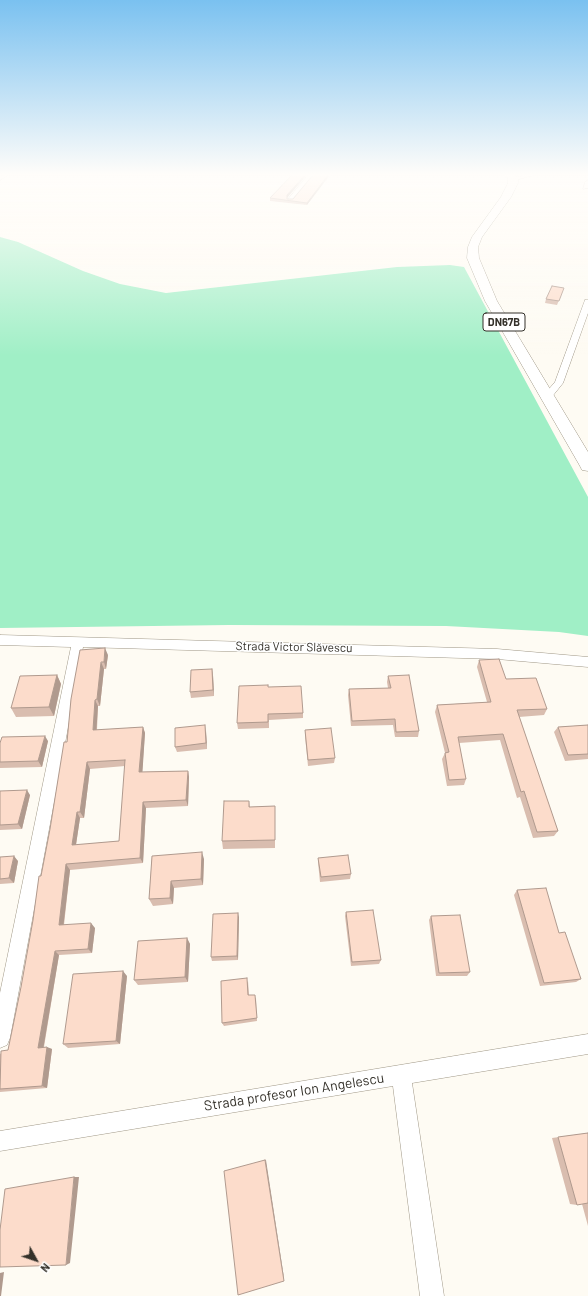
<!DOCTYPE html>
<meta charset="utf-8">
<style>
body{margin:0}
#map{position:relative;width:588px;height:1296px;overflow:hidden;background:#fefbf3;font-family:Barlow,sans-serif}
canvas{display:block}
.north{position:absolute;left:16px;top:1240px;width:40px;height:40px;-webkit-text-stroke:3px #fff;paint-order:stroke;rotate:130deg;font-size:11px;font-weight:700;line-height:16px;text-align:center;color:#34312a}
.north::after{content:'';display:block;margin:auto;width:14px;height:18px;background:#34312a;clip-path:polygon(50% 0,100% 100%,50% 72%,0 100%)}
</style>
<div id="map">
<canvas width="588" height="1296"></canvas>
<div class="north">N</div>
</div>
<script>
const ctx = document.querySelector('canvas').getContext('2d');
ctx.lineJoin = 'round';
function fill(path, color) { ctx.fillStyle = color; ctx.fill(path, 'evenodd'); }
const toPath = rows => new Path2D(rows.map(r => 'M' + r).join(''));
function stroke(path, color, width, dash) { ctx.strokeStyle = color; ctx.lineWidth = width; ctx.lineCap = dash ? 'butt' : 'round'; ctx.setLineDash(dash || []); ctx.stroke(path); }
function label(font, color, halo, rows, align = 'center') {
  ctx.font = font + ' Barlow,sans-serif'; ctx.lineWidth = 3; ctx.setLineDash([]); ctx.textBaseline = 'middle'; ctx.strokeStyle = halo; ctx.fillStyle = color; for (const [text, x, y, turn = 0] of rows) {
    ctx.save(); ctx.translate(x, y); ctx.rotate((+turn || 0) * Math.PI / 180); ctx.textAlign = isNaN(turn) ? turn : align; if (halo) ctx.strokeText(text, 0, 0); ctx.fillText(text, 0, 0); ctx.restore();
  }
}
fill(toPath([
 [0,237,18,242,83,271,120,284,166,293,397,267,450,265,464,267,588,497,588,636,559,632,446,626,229,625,0,628]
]), '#a0efc6');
const minor = toPath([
 [8,175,2,179,0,180,0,176,8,175],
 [308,175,314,175,292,201,288,201,288,199,308,175],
 [524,175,534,175,513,181,510,179,524,175],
 [588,180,588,188,583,189,585,182,588,180],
 [585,300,588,300,588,313,563,383,551,398,545,398,543,396,555,382,585,300],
 [0,635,497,649,588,657,588,667,497,659,83,647,10,1038,7,1045,0,1048,0,993,71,647,0,645,0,635],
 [588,1034,588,1054,412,1083,444,1296,420,1296,393,1086,0,1151,0,1131,588,1034]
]);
const primary = toPath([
 [506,175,515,175,518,179,518,183,511,197,482,237,478,247,479,258,497,301,588,452,588,471,582,470,580,466,485,301,467,258,468,247,472,237,501,197,508,183,508,179,506,175]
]);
stroke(minor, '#a09887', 1);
stroke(primary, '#a09887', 1);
fill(minor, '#fff');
fill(primary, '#fff');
fill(toPath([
 [313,175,307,205,270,201,270,198,287,198,287,199,293,199],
 [564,288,557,305,545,303,546,299],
 [108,655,106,669,104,669,100,706,98,706,97,730,143,727,145,733,142,772,188,771,189,777,188,806,146,808,143,863,70,870,64,925,95,928,92,953,59,955,44,1047,52,1049,47,1088,0,1092,0,1054,8,1050,21,987,41,876,67,742,71,699],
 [125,766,119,841,76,845,80,818,84,818,90,769],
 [479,660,547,709,544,715,519,717,558,831,554,836,533,838,520,797,517,798,500,740,459,743,466,779,464,785,447,786,442,759,445,753,435,712,437,705,487,702,477,667],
 [212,669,213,675,214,696,191,698,190,692],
 [57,675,61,684,54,716,16,717,11,708],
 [388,676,419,731,418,737,395,737,393,725,351,726,348,695,349,689,388,688,387,682],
 [268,687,303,713,303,718,269,720,269,728,238,729,237,723],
 [588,725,588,759,565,761,554,732,558,727],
 [305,730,335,758,334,763,308,766,305,736],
 [206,731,207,749,177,752,175,747],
 [48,741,42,767,0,768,0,743],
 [0,791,30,795,22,829,0,830],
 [249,801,250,807,275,806,275,848,223,849,222,841],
 [152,856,204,859,203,885,174,888,173,904,153,906,149,899],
 [0,857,18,861,14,883,0,884],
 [318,858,351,874,350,879,320,882,318,862],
 [517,890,559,933,581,979,576,982,540,986,514,895],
 [346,912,381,960,379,964,351,966,345,916],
 [431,916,470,972,467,976,436,976,429,920],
 [239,917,238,960,212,961,211,957],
 [187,938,190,944,188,982,138,985,134,980],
 [127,976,120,1044,68,1048,63,1044],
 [248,981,249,995,256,998,257,1021,224,1026,222,1023],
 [588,1133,588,1226,582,1204,577,1205,570,1204,552,1138]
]), '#d9bdaf');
fill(toPath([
 [305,175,307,175,287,198,287,195],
 [328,175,330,175,307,205,307,203],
 [105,648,108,655,106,669,104,662],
 [101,662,104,669,100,706,97,699],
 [212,669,213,675,214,696,213,690],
 [57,675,61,684,54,716,49,707],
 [95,700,98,706,96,736,93,730],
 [205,725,206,731,207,749,206,743],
 [143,727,145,733,142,779,139,772],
 [45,736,48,741,42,767,38,761],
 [87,762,90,769,84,818,80,812],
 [188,771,189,777,188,806,186,800],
 [27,790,30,795,22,829,18,824],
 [143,802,146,808,143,863,140,858],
 [77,812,80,818,75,851,72,845],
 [202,852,204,859,203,885,201,879],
 [14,856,18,861,14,883,9,878],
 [66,864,70,870,63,929,59,925],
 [171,881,174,888,173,904,170,898],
 [238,913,239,917,238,960,237,956],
 [91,923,95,928,92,953,88,949],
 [187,938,190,944,188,982,185,977],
 [55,951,59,955,43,1050,38,1048],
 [123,971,127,976,120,1044,116,1041],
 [47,1047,52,1049,47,1088,42,1086],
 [265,1160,266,1160,284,1278,284,1281],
 [74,1177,79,1177,70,1263,66,1265],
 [4,1272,1,1296,0,1296,0,1273]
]), '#b09a8e');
const building = toPath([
 [292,175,305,175,287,195,287,199,293,199,313,175,328,175,307,203,270,198,292,175],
 [552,286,564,288,559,301,546,299,552,286],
 [105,648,104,662,101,662,97,699,95,700,93,730,143,727,139,772,188,771,186,800,143,802,140,858,66,864,59,925,91,923,88,949,55,951,38,1048,47,1047,42,1086,0,1089,1,1051,8,1050,21,987,33,920,39,876,41,876,50,829,64,742,67,742,71,699,80,650,105,648],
 [125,760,119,841,72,845,77,812,80,812,87,762,125,760],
 [499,659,506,679,536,678,547,709,517,710,558,831,537,832,524,791,521,792,503,734,458,737,466,779,449,780,445,753,449,752,437,705,491,702,479,660,499,659],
 [212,669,213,690,190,692,191,670,212,669],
 [57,675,49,707,11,708,20,676,57,675],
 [409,675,419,731,396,732,395,719,352,721,349,689,391,688,388,676,409,675],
 [268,685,268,687,301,686,303,713,268,714,268,722,237,723,239,686,268,685],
 [205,725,206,743,175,747,175,728,205,725],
 [588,725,588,754,568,755,558,727,588,725],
 [331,728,335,758,308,760,305,730,331,728],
 [45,736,38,761,0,762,0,743,2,737,45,736],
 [27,790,18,824,0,825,0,791,27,790],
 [224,801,249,801,249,807,275,806,275,840,222,841,224,801],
 [202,852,201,879,171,881,170,898,149,899,152,856,202,852],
 [348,855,351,874,321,877,318,858,348,855],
 [14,856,9,878,0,879,0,857,14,856],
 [546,888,559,933,565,932,581,979,544,983,517,890,546,888],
 [373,910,381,960,352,962,346,912,373,910],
 [238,913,237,956,211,957,213,914,238,913],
 [460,915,470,972,439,973,431,916,460,915],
 [187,938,185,977,134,980,138,941,187,938],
 [123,971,116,1041,63,1044,73,974,123,971],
 [247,978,248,995,255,995,257,1018,222,1023,221,981,247,978],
 [588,1133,588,1203,577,1205,558,1137,588,1133],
 [265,1160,284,1281,238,1295,224,1171,265,1160],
 [74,1177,66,1265,0,1267,0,1230,5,1189,74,1177]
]);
fill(building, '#fcdccb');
stroke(building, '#b09a8e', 1);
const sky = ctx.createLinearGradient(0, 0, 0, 356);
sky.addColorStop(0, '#7ac1f0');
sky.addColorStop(0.49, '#fffdfa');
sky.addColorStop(1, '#fffdfa00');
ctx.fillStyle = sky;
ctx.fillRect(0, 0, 588, 356);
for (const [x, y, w] of [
 [504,322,42]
]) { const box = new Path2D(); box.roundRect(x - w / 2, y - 9, w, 18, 3); ctx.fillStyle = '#fff'; ctx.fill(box); stroke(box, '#34312a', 1); }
label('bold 11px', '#34312a', null, [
 ["DN67B",504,322]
]);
label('12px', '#34312a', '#fff', [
 ["Strada Victor Slăvescu",294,647,1]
]);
label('14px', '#34312a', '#fff', [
 ["Strada profesor Ion Angelescu",294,1092,-9]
]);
</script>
